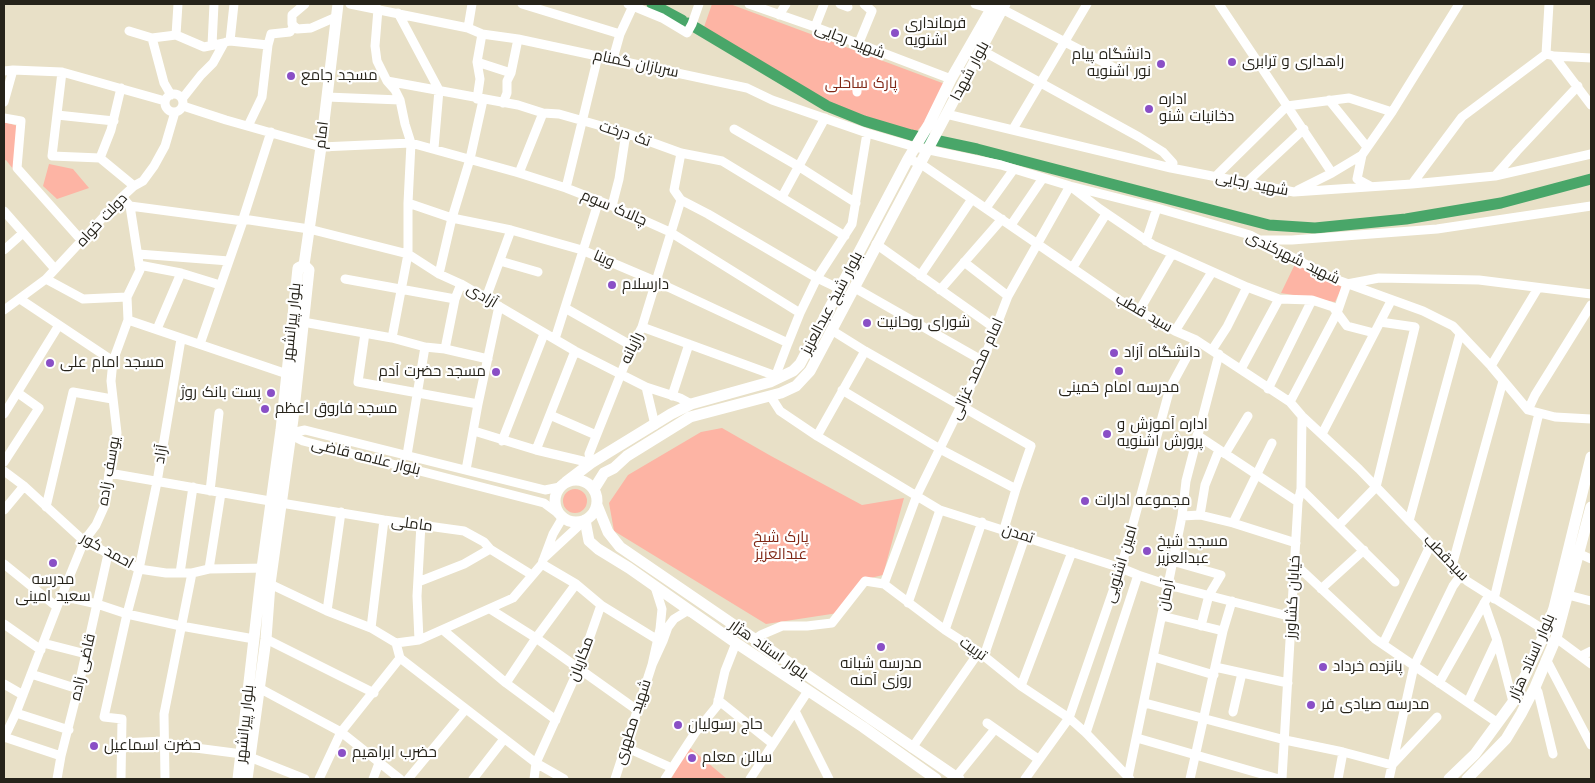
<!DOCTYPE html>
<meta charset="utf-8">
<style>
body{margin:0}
#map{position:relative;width:1595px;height:783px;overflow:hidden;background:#e8e0c7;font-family:"Work Sans",sans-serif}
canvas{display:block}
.frame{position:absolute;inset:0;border:5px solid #26231a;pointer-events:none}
</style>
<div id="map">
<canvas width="1595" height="783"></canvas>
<div class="frame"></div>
</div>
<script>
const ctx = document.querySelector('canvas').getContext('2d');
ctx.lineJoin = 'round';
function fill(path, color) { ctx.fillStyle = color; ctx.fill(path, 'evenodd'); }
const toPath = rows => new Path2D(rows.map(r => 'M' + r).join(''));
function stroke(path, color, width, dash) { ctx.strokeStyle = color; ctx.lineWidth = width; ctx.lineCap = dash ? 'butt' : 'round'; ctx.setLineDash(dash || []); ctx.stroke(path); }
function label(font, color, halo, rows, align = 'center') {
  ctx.font = font + ' "Work Sans",Cairo,sans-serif'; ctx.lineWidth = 4.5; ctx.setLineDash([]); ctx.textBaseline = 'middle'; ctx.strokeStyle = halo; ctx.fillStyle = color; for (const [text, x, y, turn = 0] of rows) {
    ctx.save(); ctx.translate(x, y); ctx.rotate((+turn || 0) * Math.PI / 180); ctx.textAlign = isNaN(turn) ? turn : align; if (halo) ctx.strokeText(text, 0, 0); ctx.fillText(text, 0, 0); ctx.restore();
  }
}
fill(toPath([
 [712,4,730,4,945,84,926,121,916,132,851,112,822,99,704,27],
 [4,122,18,126,13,169,6,160,4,161],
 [49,164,73,169,89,188,57,199,43,186],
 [1295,264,1342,287,1335,302,1281,293],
 [722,428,771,456,862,505,904,498,883,575,862,580,838,613,766,624,614,531,609,503,628,475,701,432],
 '563 501a12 12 0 1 1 24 0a12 12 0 1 1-24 0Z',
 [689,747,727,779,671,779]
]), '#fdb4a4');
stroke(toPath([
 [652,4,682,20],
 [688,23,827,106,864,121,911,135,977,149,1269,225,1315,228,1406,219,1501,203,1591,179]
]), '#49a669', 11);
stroke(toPath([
 [305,4,292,15,292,24,297,29,311,28,336,17],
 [350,4,468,28,482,34,518,39,747,88,772,100,867,133,915,147,1001,165,1070,186,1157,208,1250,235,1332,278,1423,311,1453,326,1491,366,1528,410,1555,417,1591,419],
 [522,4,620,34],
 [628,4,662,18,687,33,692,24,699,4],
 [749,4,815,27,951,79],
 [840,4,848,7],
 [975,4,991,9,1002,9,1128,75],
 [1219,4,1332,173],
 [378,9,375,46,377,61,387,81,395,90,400,100,405,124,411,143,408,203,408,254,392,338],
 [398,13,439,90,434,148],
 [779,15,786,4],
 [815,27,824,4],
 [468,28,472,4],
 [129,31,152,38,164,83,171,95],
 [176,35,204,47,224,43,213,63,201,75,182,99],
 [152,38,176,35,178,4],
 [230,41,268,45,262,97,248,126],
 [226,42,230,41,234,4],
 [212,45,214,4],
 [268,45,271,34,290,32,294,26],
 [858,45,872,11,864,4],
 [981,50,1139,137,1163,152,1173,163,1171,168],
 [1546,54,1554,56,1591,105],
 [1546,54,1549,4],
 [1554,56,1591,58],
 [613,59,620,34,633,6],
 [477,62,511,73],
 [4,71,13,70,62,72,165,101],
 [62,72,52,156,100,158,134,186],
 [387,81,518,105,543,113,559,114,626,133,681,153,722,161,845,236],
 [857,92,857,88],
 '165 103a9 9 0 1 1 18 0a9 9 0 1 1-18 0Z',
 [327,97,400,100],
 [477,99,480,79,477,62,482,34],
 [1329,100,1367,147],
 [4,102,13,70],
 [503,103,507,93,507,81,511,73,518,39],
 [183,106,226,120,321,147,411,143,519,173,566,188,612,206,670,232,800,313],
 [946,114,1171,168,1294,192,1412,184,1495,176,1591,154],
 [57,115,114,121],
 [4,118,21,121,17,168,82,241],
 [734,129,798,166,856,203],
 [1013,129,1087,4],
 [1362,155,1392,112,1459,4],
 [100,158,111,130,121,88],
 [908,159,921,164,1119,300,1175,331,1196,340,1290,402,1302,416,1359,469,1467,581,1546,631],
 [519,173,543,113],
 [1495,176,1517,151,1578,86],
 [1215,177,1287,106,1349,98,1392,112],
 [1246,183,1304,129],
 [1412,184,1462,117,1546,54],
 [566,188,598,56],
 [1298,190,1332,173,1362,155,1357,179,1370,186],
 [782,197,825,118],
 [408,203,452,218,511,230,582,250,655,281,788,343,800,313,817,278,708,214,681,200],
 [130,206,243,221,243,219,309,229,408,254,439,274,461,284,575,351,646,387,680,398,691,404],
 [612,206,619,179,626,133],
 [986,208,1014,169],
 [4,211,55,269],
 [243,219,271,132],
 [1011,225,1043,178],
 [1262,240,1292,240,1437,229,1591,206],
 [1146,241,1157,208],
 [876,244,996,329],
 [4,250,23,233],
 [138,254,229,261],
 [500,261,538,272],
 [964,262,1008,296],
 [139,265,181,273,220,285],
 [1073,267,1106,214],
 [439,274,452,218,470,159,483,100],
 [920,276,972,199],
 [46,279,83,299,127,297],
 [345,279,455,299],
 [855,288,983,361],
 [840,289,817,278,852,224,867,133],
 [940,290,1002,219],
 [486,298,511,230],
 [20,299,113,361],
 [565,308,632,346],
 [4,310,46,279,122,197,134,186,143,181,154,166,165,146,175,112],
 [1139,311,1172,254],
 [128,320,287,374],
 [303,322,392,338,425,347,445,349,488,359],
 [642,327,776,376],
 [157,329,181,273],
 [833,331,865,351,1031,446,1016,489,1004,529],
 [1175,331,1212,272],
 [365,333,358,382,478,404],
 [555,339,599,200],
 [200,344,243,221],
 [445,349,455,299,461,284],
 [1212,350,1227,327,1247,287],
 [1491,366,1538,288],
 [1241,369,1279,299],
 [774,380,788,343],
 [646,387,655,425],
 [1268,389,1312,300,1333,307,1347,326,1374,333],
 [842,390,940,449,1016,489],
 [672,396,689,344],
 [771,397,780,411,817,436,940,510,1121,568,1138,575,1168,585,1292,617],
 [1290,402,1337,313,1347,284,1379,278,1479,280,1591,294],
 [1528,410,1535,395,1591,305],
 [4,414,59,325],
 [550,415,596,435],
 [474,431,536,450,591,463,589,454,632,346,642,327,681,200,674,190,681,153],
 [285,432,303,441,544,503,563,517,553,534,544,558,585,520],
 [291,433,305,430,545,490,560,487],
 [1322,434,1391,301],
 [1197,435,1298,502],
 [817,436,865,351],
 [502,441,544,334],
 [536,450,575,351],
 [1225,454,1248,416],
 [407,455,425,347],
 [4,462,39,408,18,393],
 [466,470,478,404,499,306],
 [4,471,24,486,84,541,139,569,166,573,192,573,209,569,267,568],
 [109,473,270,501],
 [1301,489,1395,582],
 [210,491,219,413],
 [281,503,384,520,464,531,484,542,490,549,532,575],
 [46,507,73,392,112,399],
 [4,510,24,486],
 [1200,515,1205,485,1219,450],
 [1182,516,1200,515,1233,523,1296,543],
 [1409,521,1460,334],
 [1233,523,1272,443],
 [1339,525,1376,487,1415,327,1380,322],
 [1580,554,1591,559],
 [1172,561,1221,575,1209,595,1201,626],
 [4,564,57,607],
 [1295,564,1375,639,1498,723],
 [1452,566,1503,381],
 [209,569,221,493],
 [180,573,193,487],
 [418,582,464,564,490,549],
 [270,584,327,611,371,628,396,643],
 [884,584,917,495,983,361,1008,296,1070,186,1100,209,1153,245,1247,287,1279,299,1312,300],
 [884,584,945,630,979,652,1021,686,1069,718,1086,733,1130,779],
 [655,587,662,609,660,629,652,665,663,641,668,627,674,619,687,611,692,613],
 [1321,589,1364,550],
 [1568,595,1591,601],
 [62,596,97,604,127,614,181,626,254,639],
 [1494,599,1539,413],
 [908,603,940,510],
 [1484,603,1497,640,1513,702],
 [601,605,658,640],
 [490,609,536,638,637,710],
 [327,611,341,512],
 [1162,616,1223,631],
 [4,624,41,650],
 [371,628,384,520],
 [443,630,506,683,556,720],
 [945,630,982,522],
 [1556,638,1591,664],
 [266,639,374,693],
 [419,640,417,596,421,524],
 [754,640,761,635,782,626,807,626,832,623,865,581,884,584],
 [43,643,86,654],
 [396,643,419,640,513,598,542,564,543,560],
 [1383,644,1431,544],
 [984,656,1025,537],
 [1581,656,1591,651],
 [1154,657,1214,675],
 [400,658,536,763,564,779],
 [1546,659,1591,745],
 [1215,667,1288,683],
 [31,674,78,689],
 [506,683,536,638,576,584],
 [1439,683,1486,600],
 [4,684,23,695],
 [1021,686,1072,552],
 [1535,687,1538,692,1553,754],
 [259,688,341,732,400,779],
 [718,700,773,744],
 [1468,702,1497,640],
 [1145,703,1285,740,1343,752,1392,765,1437,717],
 [795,711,829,779],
 [1233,712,1242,673],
 [16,713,69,730],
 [987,723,1038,759],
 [1086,733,1138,575],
 [4,737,61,756],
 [4,738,16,713,57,607,84,541,96,525,105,505,109,473,117,433,111,381,113,361,128,320,127,297,140,270,130,206,122,197],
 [1137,738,1279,779],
 [121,743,165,741],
 [165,744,242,754,305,779],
 [625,747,672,768],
 [912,748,979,652],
 [956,777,995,729],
 [1128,777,1168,585,1182,516,1186,481,1219,354],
 [57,779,61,756,78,689,108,554],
 [121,779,122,719,104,717,127,614,139,569,157,482,181,339],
 [165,779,164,714,192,573],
 [319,779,341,732,400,658,396,643],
 [373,779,379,763],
 [408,779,465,710],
 [473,779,504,739],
 [534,779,536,763,579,668,601,605,576,584,542,564],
 [615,779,652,665],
 [665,779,695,733,717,706,725,671,736,643],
 [750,779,808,691],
 [1025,779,1069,718,1121,568,1170,388,1196,340],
 [1190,779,1223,631,1232,601],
 [1282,779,1298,502,1301,489,1302,416],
 [1338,779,1343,752],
 [1389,779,1414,666,1453,586,1461,575]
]), '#fff', 9);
stroke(toPath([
 [304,265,321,147,338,4],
 '555 501a21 21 0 1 1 42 0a21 21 0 1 1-42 0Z',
 [566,482,591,463,671,414,691,404,770,382,793,371,800,364,908,159,929,124,951,79,994,4],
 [594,489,604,473,614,468,627,456,690,417,781,393,796,386,810,371,1005,4],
 [597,505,608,532,620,547,959,779],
 [585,520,589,541,598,549,629,568,736,643,863,727,936,779],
 [238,779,262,568,281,430,298,268,304,265],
 [247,779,266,639,270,584,293,419,309,270,304,265],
 [1449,779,1475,754,1513,702,1546,631,1554,608,1591,457],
 [1467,779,1506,739,1521,714,1535,687,1556,638,1591,507]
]), '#fff', 11);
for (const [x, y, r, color] of [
 [895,33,5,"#8a4fc6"],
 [1232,62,5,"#8a4fc6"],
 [1161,64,5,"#8a4fc6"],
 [291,76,5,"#8a4fc6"],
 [1149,109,5,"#8a4fc6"],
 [612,285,5,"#8a4fc6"],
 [867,323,5,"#8a4fc6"],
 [1114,353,5,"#8a4fc6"],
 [50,363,5,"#8a4fc6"],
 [1119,371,5,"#8a4fc6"],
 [496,372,5,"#8a4fc6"],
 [271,393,5,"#8a4fc6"],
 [265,409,5,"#8a4fc6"],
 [1107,434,5,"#8a4fc6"],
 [1085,501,5,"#8a4fc6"],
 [1147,551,5,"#8a4fc6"],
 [53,563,5,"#8a4fc6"],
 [881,647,5,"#8a4fc6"],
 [1323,667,5,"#8a4fc6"],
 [1311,705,5,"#8a4fc6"],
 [678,725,5,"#8a4fc6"],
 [94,746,5,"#8a4fc6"],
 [342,753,5,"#8a4fc6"],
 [692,758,5,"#8a4fc6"]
]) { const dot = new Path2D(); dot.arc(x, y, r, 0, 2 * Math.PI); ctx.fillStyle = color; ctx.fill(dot); stroke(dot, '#fff', 2); }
label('15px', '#26231a', '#fff', [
 ["فرمانداری",905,24],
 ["اشنویه",905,41],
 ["دانشگاه پیام",1151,55,"right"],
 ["نور اشنویه",1151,72,"right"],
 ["راهداری و ترابری",1242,62],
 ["مسجد جامع",301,76],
 ["اداره",1159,100],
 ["دخانیات شنو",1159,117],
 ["دارسلام",622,285],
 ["شورای روحانیت",877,323],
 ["دانشگاه آزاد",1124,353],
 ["مسجد امام علی",60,363],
 ["مسجد حضرت آدم",486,372,"right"],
 ["مدرسه امام خمینی",1119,388,"center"],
 ["پست بانک روژ",261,393,"right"],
 ["مسجد فاروق اعظم",275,409],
 ["اداره آموزش و",1117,425],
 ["پرورش اشنویه",1117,442],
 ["مجموعه ادارات",1095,501],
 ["مسجد شیخ",1157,542],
 ["عبدالعزیر",1157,559],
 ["مدرسه",53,580,"center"],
 ["سعید امینی",53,597,"center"],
 ["مدرسه شبانه",881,664,"center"],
 ["روزی آمنه",881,681,"center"],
 ["پانزده خرداد",1333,667],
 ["مدرسه صیادی فر",1321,705],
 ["حاج رسولیان",688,725],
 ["حضرت اسماعیل",104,746],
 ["حضرب ابراهیم",352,753],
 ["سالن معلم",702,758]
], 'left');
label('15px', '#26231a', '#fff', [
 ["شهید رجایی",850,41,21],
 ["سربازان گمنام",636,64,12],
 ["بلوار شهدا",970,71,-62],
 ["تک درخت",625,134,18],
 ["امام",322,135,-83],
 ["شهید رجایی",1252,184,11],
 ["چالاک سوم",614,208,23],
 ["دولت خواه",102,220,-47],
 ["شهید شهرکندی",1293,258,26],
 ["وینا",604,259,23],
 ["آزادی",482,296,31],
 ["بلوار شیخ عبدالعزیز",832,303,-62],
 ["سید قطب",1144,313,30],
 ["بلوار پیرانشهر",292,322,-84],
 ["رازیانه",632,348,-65],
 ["امام محمد غزالی",977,369,-66],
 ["آزاد",161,454,-81],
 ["بلوار علامه قاضی",366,457,14],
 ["یوسف زاده",109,471,-80],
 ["ماملی",412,524,7],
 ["تمدن",1018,534,18],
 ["احمد کور",107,551,29],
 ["سیدقطب",1446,558,46],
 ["امین اشنویی",1121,564,-73],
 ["آرمان",1166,595,-79],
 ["خیابان کشاورز",1293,597,-87],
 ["تربیت",973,649,35],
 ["بلوار استاد هژار",769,650,35],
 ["بلوار استاد هژار",1532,657,-66],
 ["مکاریان",581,659,-69],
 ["قاضی زاده",83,667,-77],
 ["شهید مطهری",633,722,-72],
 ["بلوار پیرانشهر",245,724,-84]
]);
label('15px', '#802816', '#fff', [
 ["پارک ساحلی",861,84],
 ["پارک شیخ",781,538],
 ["عبدالعزیز",781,555]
]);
</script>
